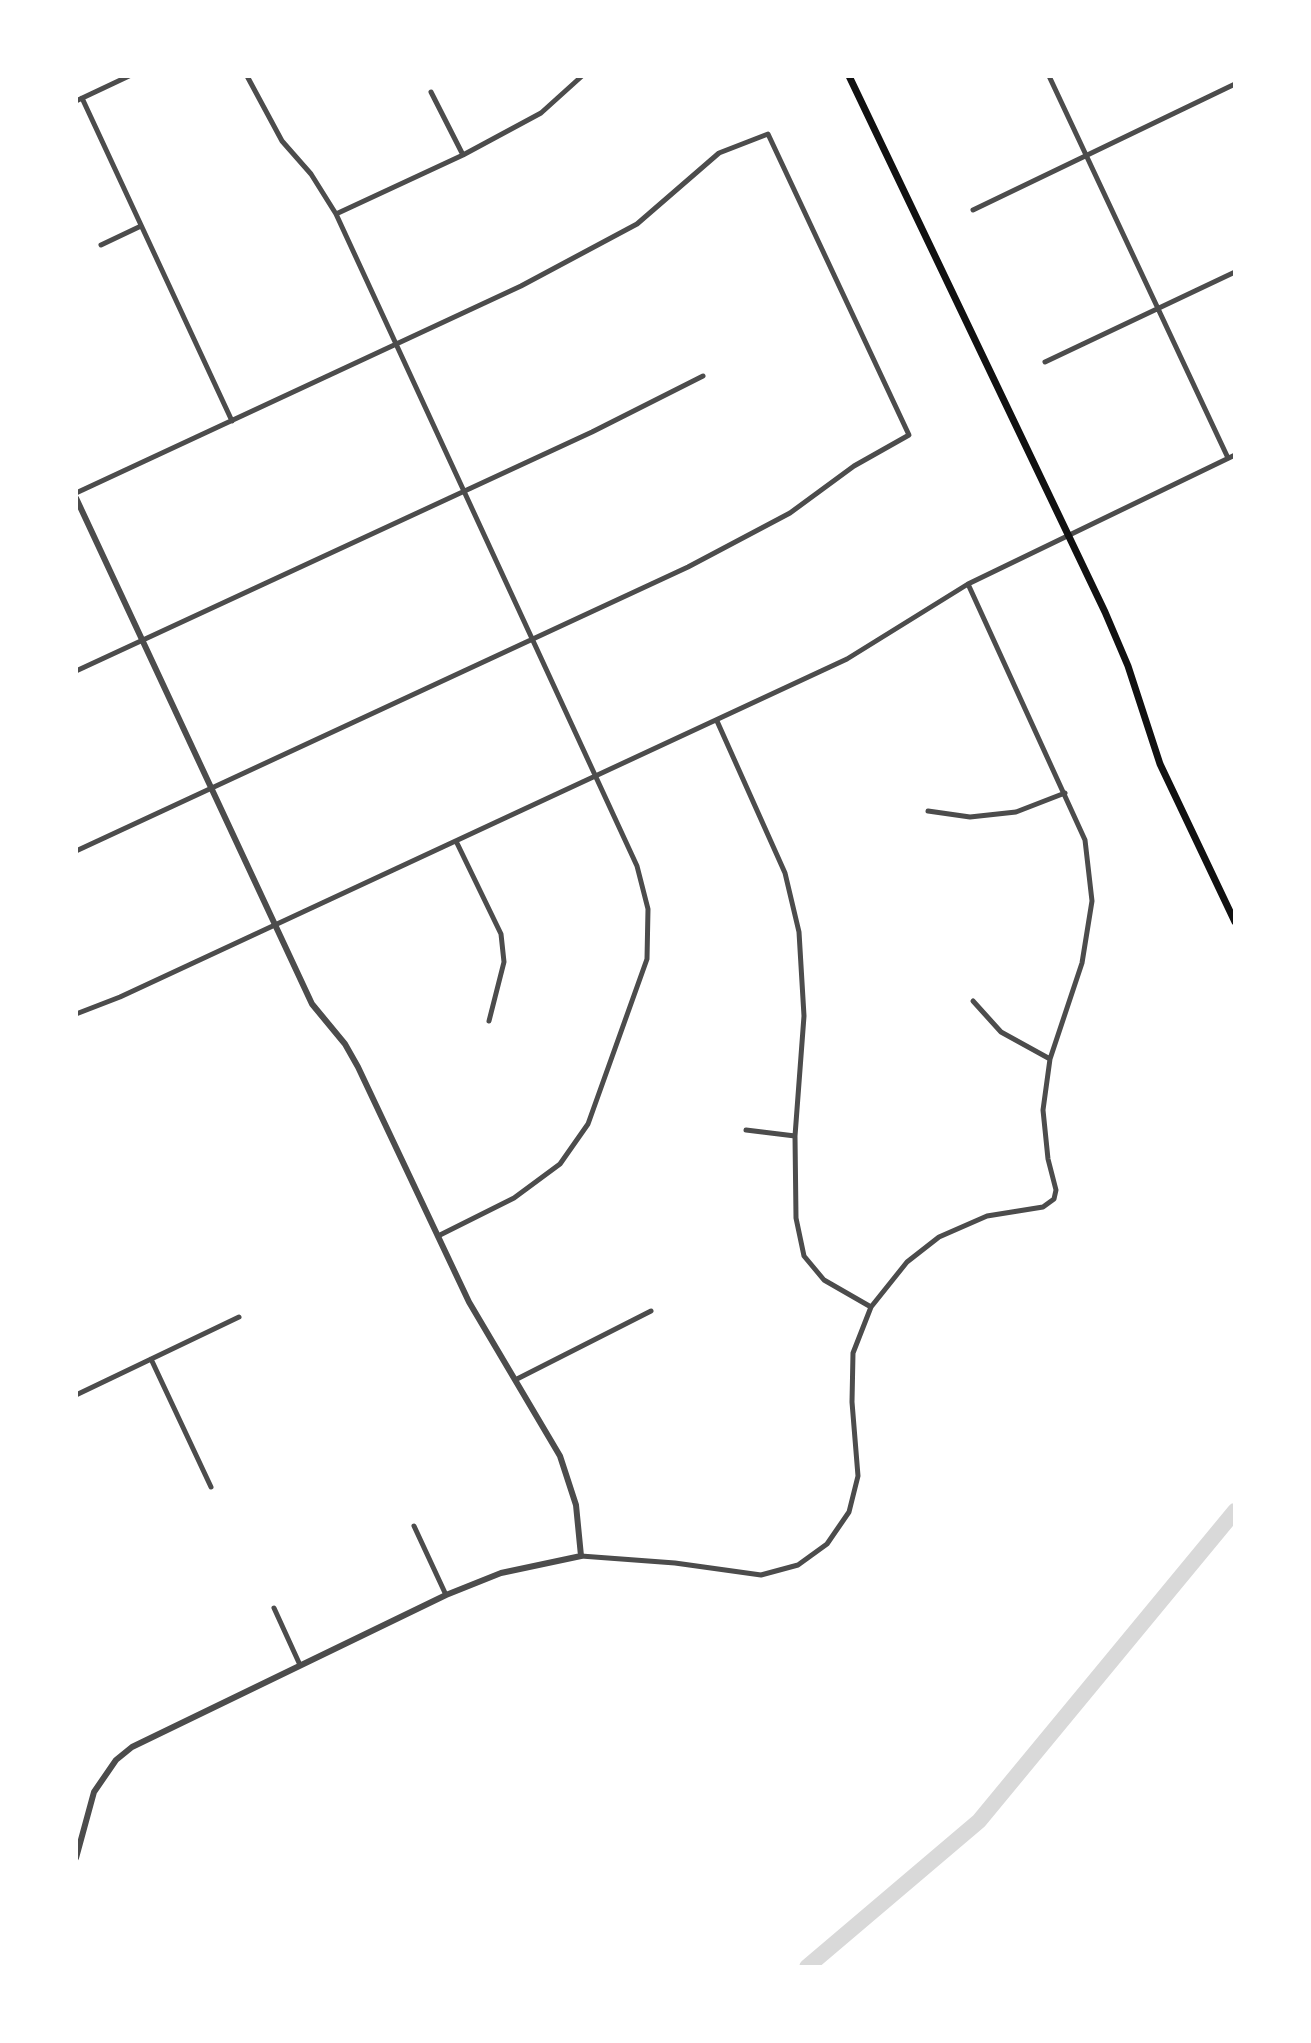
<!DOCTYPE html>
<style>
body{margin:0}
#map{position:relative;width:1311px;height:2043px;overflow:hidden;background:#fff;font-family:Barlow,sans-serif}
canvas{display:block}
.frame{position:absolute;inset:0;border:78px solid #fff;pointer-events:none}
</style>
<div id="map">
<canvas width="1311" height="2043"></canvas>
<div class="frame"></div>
</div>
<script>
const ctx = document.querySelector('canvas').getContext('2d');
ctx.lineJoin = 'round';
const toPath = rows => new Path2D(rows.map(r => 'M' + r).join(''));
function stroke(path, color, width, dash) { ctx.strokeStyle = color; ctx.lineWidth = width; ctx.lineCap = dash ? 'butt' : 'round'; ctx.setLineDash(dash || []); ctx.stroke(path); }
stroke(toPath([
 [807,1967,979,1821,1235,1511]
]), '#d9d9d9', 16);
stroke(toPath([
 [247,76,282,141,311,174,336,214,637,866,648,909,647,959,588,1124,560,1164,514,1198,438,1236],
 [1049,76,1228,458],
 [431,92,463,155],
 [82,98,232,421],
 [76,101,129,76],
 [973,210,1235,84],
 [336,214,463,155,541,113,582,76],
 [101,245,141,226],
 [1045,362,1235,272],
 [76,493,521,286,637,224,719,153,768,134,909,435,854,466,790,513,688,567,76,851],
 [76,671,592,432,703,376],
 [717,721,785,873,799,932,804,1016,795,1136,796,1218,804,1256,824,1280,871,1307],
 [928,811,970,817,1016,812,1065,793],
 [456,841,501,934,504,962,489,1021],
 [973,1001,1001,1032,1050,1059],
 [76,1014,120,997,847,659,968,584,1235,455],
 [746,1130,795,1136],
 [151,1359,211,1487],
 [517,1379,651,1311],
 [76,1395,239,1317],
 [414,1526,446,1595],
 [581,1556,675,1563,761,1575,798,1565,827,1544,849,1512,858,1476,852,1402,853,1353,871,1307,907,1262,939,1237,987,1216,1043,1207,1054,1199,1056,1190,1048,1159,1043,1110,1050,1059,1082,963,1092,901,1085,840,968,584],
 [274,1608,300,1665]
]), '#4c4c4c', 5);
stroke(toPath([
 [76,498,312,1004,345,1044,358,1067,469,1302,560,1456,576,1505,581,1556,501,1573,446,1595,132,1747,116,1760,94,1792,76,1858]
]), '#4c4c4c', 6);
stroke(toPath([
 [849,76,1105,612,1128,666,1160,764,1235,922]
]), '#111', 7);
</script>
